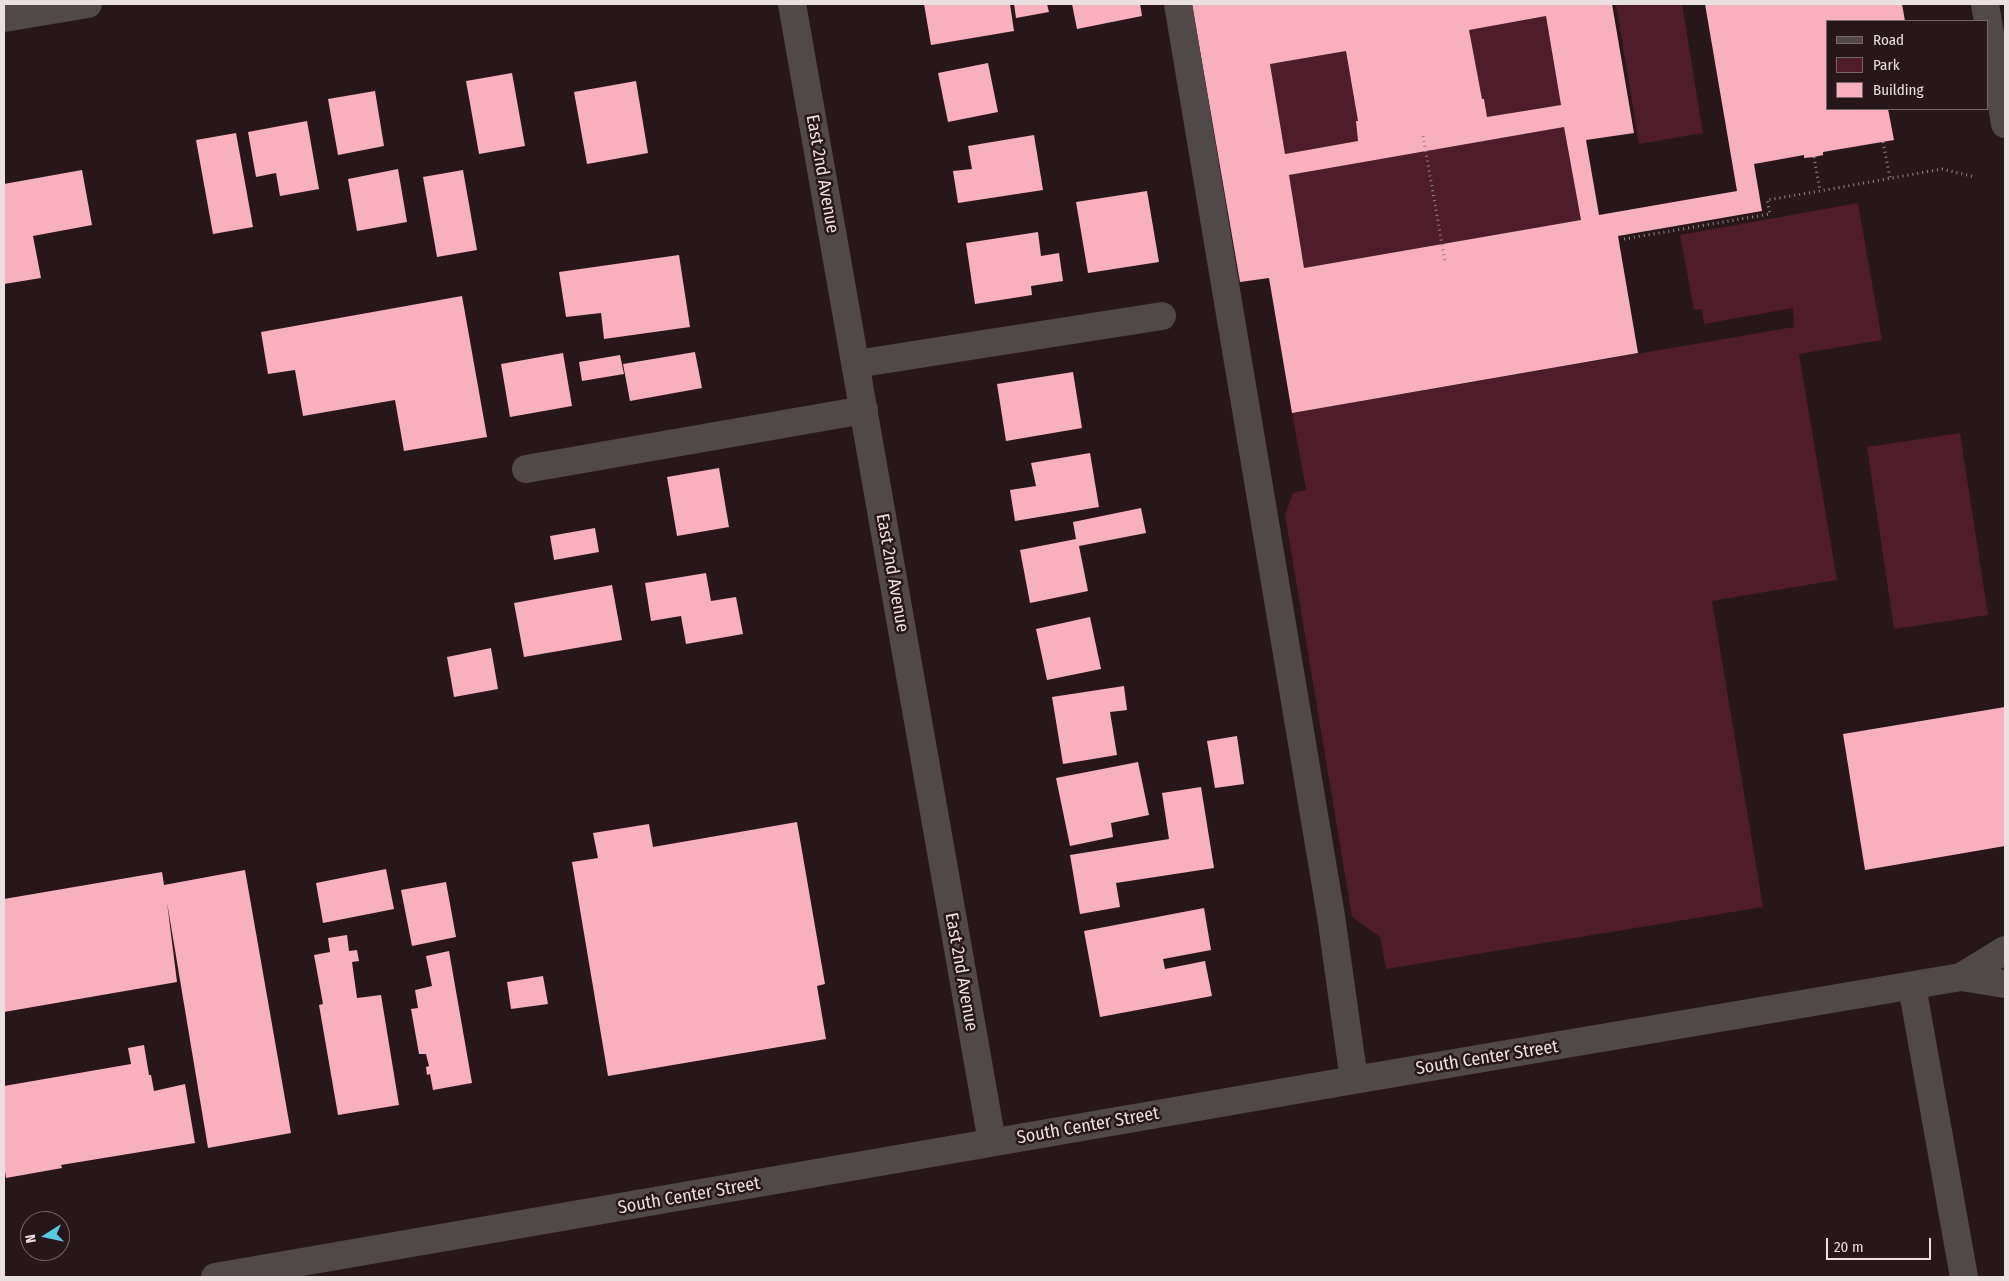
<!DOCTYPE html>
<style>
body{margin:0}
#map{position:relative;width:2009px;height:1281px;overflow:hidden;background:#27171b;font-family:"Fira Sans Condensed",sans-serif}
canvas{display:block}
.frame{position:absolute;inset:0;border:5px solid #eadfe1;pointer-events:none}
.legend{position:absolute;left:1826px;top:20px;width:162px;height:90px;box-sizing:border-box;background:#27171b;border:1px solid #75676a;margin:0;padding:6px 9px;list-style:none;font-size:15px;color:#eadfe1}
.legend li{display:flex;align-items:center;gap:10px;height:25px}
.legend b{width:25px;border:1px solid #75676a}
.north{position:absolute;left:20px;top:1211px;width:50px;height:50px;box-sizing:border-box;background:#27171b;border:1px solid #75676a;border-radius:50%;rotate:260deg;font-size:14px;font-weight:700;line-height:20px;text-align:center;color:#eadfe1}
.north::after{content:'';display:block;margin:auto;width:18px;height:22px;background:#57c9e3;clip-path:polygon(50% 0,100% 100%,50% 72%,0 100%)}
.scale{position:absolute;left:1826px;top:1238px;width:105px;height:22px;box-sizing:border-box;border:2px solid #eadfe1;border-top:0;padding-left:6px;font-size:15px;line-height:18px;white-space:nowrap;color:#eadfe1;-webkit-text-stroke:4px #27171b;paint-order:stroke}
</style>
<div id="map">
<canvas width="2009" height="1281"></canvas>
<div class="frame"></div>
<ul class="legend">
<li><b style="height:6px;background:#504849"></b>Road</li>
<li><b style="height:14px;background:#4e1c2a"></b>Park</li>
<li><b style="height:14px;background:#f8afbe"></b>Building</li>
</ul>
<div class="north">N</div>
<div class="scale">20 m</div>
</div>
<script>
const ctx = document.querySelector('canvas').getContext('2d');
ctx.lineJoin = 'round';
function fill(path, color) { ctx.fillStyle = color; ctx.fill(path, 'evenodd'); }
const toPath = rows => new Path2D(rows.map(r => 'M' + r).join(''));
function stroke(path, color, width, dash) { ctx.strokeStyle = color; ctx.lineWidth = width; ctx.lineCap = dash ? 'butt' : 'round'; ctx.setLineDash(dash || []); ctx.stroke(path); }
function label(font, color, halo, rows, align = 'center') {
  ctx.font = font + ' "Fira Sans Condensed",sans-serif'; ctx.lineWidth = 5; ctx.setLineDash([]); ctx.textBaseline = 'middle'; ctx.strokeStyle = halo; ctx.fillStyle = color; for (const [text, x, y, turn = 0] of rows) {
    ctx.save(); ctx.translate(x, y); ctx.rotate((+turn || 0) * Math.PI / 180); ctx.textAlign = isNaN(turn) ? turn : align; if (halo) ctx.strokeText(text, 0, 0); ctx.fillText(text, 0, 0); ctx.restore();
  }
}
fill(toPath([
 [1616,4,1682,4,1703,133,1639,144],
 [1546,16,1561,105,1487,117,1484,99,1482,99,1469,30],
 [1346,51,1358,121,1356,122,1358,141,1285,154,1270,64],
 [1564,127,1581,220,1304,268,1289,175],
 [1858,203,1882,340,1799,354,1837,580,1712,601,1763,907,1386,969,1380,937,1352,917,1285,515,1293,493,1306,490,1292,413,1794,327,1793,308,1704,324,1702,309,1694,310,1680,235],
 [1960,433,1988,615,1894,629,1867,447]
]), '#4e1c2a');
fill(toPath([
 [924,4,1010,4,1014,31,931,45],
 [1014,4,1047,4,1049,12,1016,18],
 [1072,4,1140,4,1142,16,1077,29],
 [1192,4,1612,4,1634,133,1586,140,1599,215,1737,191,1705,4,1902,4,1905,21,1828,21,1828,109,1888,109,1894,140,1823,152,1823,155,1814,157,1804,158,1804,155,1754,164,1762,211,1618,236,1638,353,1292,413,1269,278,1240,282],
 [1546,16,1561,105,1487,117,1484,99,1482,99,1469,30],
 [1346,51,1358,121,1356,121,1358,141,1285,154,1270,64],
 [1564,127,1581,220,1304,268,1289,175],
 [988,63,998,112,948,122,938,73],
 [512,73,525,146,479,154,466,81],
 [636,81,648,153,587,164,574,92],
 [375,91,384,146,338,155,328,99],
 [307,121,319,189,280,196,276,173,256,177,248,132],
 [236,133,253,227,213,234,196,140],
 [1034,135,1043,190,958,203,953,171,972,169,968,146],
 [398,169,407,222,357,231,348,179],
 [82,170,92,225,33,236,41,278,4,284,4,184],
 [463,170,477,250,437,257,423,177],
 [1147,191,1159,262,1088,273,1076,202],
 [1038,232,1041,256,1059,253,1063,281,1031,286,1032,295,975,304,966,243],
 [679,255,690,327,604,339,601,313,566,317,559,272],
 [462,296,487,437,404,451,395,400,303,416,295,370,268,374,261,332],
 [695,352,702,388,630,401,623,364],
 [563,353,572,406,510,417,501,364],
 [620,355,624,374,582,381,579,362],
 [1073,372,1082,428,1006,441,997,384],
 [1090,453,1099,507,1015,521,1010,490,1036,486,1031,463],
 [719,468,729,527,677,536,667,477],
 [1141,508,1146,533,1079,546,1088,591,1030,603,1020,550,1076,539,1073,522],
 [595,528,599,552,554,560,550,536],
 [706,573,711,601,736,597,743,634,686,644,681,616,651,621,645,583],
 [612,585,622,640,524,657,514,603],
 [1090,617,1101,669,1047,680,1036,629],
 [491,648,498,689,454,697,447,657],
 [1124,686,1127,710,1110,712,1117,755,1063,764,1052,697],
 [2005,707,2005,846,1865,870,1843,734],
 [1237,736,1244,784,1215,788,1207,741],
 [1138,762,1149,815,1111,823,1113,837,1070,846,1056,778],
 [1201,787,1214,868,1116,883,1120,907,1080,914,1070,855,1169,839,1162,793],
 [797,822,825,984,817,986,826,1039,608,1076,572,862,598,858,593,833,649,824,653,847],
 [386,869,394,909,323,923,316,883],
 [245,870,291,1133,208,1148,167,902,177,982,4,1012,4,899,162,872,164,885],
 [446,882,456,937,412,946,401,890],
 [1204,908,1211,950,1163,959,1165,969,1205,961,1212,996,1100,1017,1084,931],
 [347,935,349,951,357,950,359,961,352,962,357,998,381,995,399,1105,338,1115,319,1005,323,1004,314,955,330,952,328,938],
 [449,951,472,1083,433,1090,430,1074,427,1075,426,1067,429,1066,426,1054,419,1054,411,1009,418,1008,415,990,432,986,426,956],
 [543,976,548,1004,511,1009,507,982],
 [144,1045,149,1075,151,1075,154,1091,185,1084,195,1143,61,1165,62,1168,6,1178,4,1164,4,1086,131,1064,128,1048]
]), '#f8afbe');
stroke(toPath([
 [1423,136,1445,261],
 [1883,142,1890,178],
 [1814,157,1820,191],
 [1624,239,1770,214,1767,200,1820,191,1942,169,1975,177]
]), '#928588', 3, [1, 4]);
stroke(toPath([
 [792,4,992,1142],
 [1178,4,1331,916,1354,1080],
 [1985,4,2005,124],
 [4,18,88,4],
 [856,364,1162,316],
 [526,469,864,410],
 [1961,977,2005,950],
 [1912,986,1964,1277],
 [215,1277,1354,1080,1961,977,2005,984]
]), '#504849', 28);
label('18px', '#eadfe1', '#27171b', [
 ["East 2nd Avenue",822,174,80],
 ["East 2nd Avenue",892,573,80],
 ["East 2nd Avenue",961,972,80],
 ["South Center Street",1487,1058,-9],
 ["South Center Street",1088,1126,-10],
 ["South Center Street",689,1196,-10]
]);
</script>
